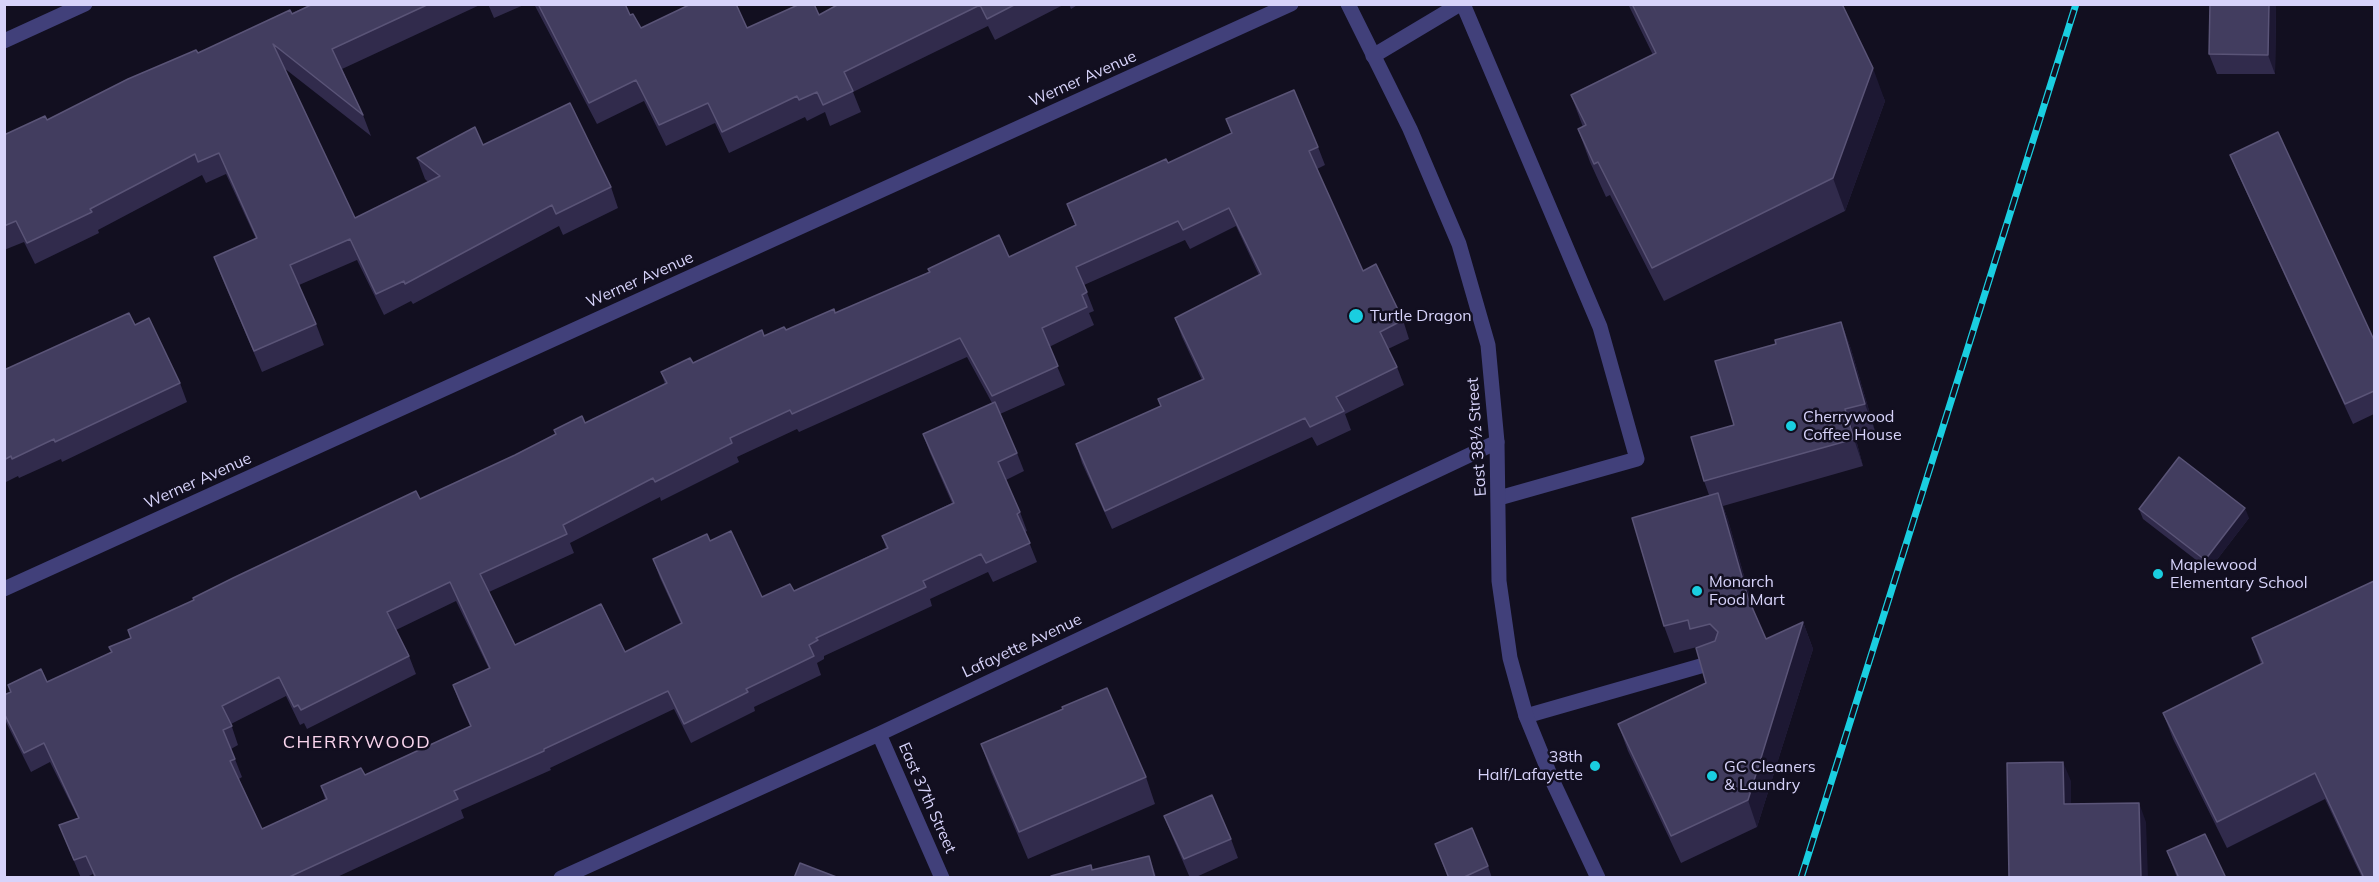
<!DOCTYPE html>
<meta charset="utf-8">
<style>
body{margin:0}
#map{position:relative;width:2379px;height:882px;overflow:hidden;background:#120f20;font-family:Mulish,sans-serif}
canvas{display:block}
.frame{position:absolute;inset:0;border:6px solid #d7d3fa;pointer-events:none}
</style>
<div id="map">
<canvas width="2379" height="882"></canvas>
<div class="frame"></div>
</div>
<script>
const ctx = document.querySelector('canvas').getContext('2d');
ctx.lineJoin = 'round';
const toPath = rows => new Path2D(rows.map(r => 'M' + r).join(''));
function stroke(path, color, width, dash) { ctx.strokeStyle = color; ctx.lineWidth = width; ctx.lineCap = dash ? 'butt' : 'round'; ctx.setLineDash(dash || []); ctx.stroke(path); }
function fill(path, color) { ctx.fillStyle = color; ctx.fill(path, 'evenodd'); }
function label(font, color, halo, rows, align = 'center') {
  ctx.font = font + ' Mulish,sans-serif'; ctx.lineWidth = 5; ctx.setLineDash([]); ctx.textBaseline = 'middle'; ctx.strokeStyle = halo; ctx.fillStyle = color; for (const [text, x, y, turn = 0] of rows) {
    ctx.save(); ctx.translate(x, y); ctx.rotate((+turn || 0) * Math.PI / 180); ctx.textAlign = isNaN(turn) ? turn : align; if (halo) ctx.strokeText(text, 0, 0); ctx.fillText(text, 0, 0); ctx.restore();
  }
}
stroke(toPath([
 [1463,4,1600,327,1637,459,1499,498],
 [1373,56,1460,4],
 [1526,716,1718,661]
]), '#41407a', 15);
stroke(toPath([
 [4,41,85,4],
 [4,589,1291,4],
 [879,734,942,878],
 [561,878,879,734,1497,442]
]), '#41407a', 15);
stroke(toPath([
 [1348,4,1410,129,1459,244,1488,345,1497,442,1499,581,1510,658,1526,716,1553,782,1598,878]
]), '#41407a', 15);
const rail = toPath([
 [1801,878,2076,4]
]);
stroke(rail, '#1acee0', 7);
stroke(rail, '#120f20', 4.5, [14]);
fill(toPath([
 [313,4,482,4,342,69,363,115,371,136,284,68,355,218,428,182,425,179,417,158,483,145,611,187,618,208,563,235,559,226,413,304,411,301,384,315,357,260,299,285,316,324,324,345,262,372,222,278,214,257,256,239,226,174,206,183,202,175,98,230,99,233,35,264,24,242,4,250,4,135,47,120,198,53],
 [488,4,526,4,494,18],
 [534,4,625,4,630,15,641,28,747,28,819,15,839,4,1065,4,995,40,988,26,853,92,861,112,830,126,825,112,807,121,805,117,729,153,715,123,666,146,644,101,597,124],
 [1069,4,1079,4,1071,9],
 [1628,4,1842,4,1885,101,1845,211,1664,301,1610,195,1606,197,1590,162,1578,129,1583,127,1571,95,1653,55],
 [2210,4,2276,4,2275,74,2217,74,2209,54],
 [1226,119,1318,147,1325,165,1317,169,1363,271,1403,320,1409,339,1388,349,1397,367,1404,385,1345,414,1351,430,1317,446,1312,437,1112,529,1082,463,1076,444,1161,406,1202,380,1182,337,1175,318,1259,275,1236,226,1190,249,1185,240,1084,285,1094,311,1089,313,1094,325,1049,347,1065,385,1000,414,1017,453,1024,471,1006,480,1020,512,1027,531,1025,532,1037,562,993,582,988,572,930,599,932,606,824,656,824,659,817,663,821,675,754,707,755,711,691,743,674,709,550,768,551,770,461,810,464,818,335,878,94,878,93,874,85,878,81,878,59,825,78,818,50,762,31,772,4,718,4,695,10,692,8,685,47,682,111,652,131,638,420,499,585,423,665,384,661,372,693,363,764,336,786,330,835,313,1009,257,1075,225,1067,204,1168,163,1231,133],
 [967,357,992,403,923,434,930,453,952,503,882,536,886,548,794,591,762,597,710,541,653,559,660,578,681,624,625,652,515,645,489,592,574,553,570,543,660,497,661,501,739,462,737,457,797,429,799,432],
 [456,601,489,669,453,685,460,704,470,726,365,775,321,786,325,799,262,829,239,779,242,777,231,749,238,745,231,724,286,696,300,725,304,723,307,729,416,674,409,656,396,630],
 [2230,155,2374,340,2374,414,2353,424,2238,174],
 [1841,322,1851,349,1875,431,1855,436,1863,466,1723,506,1728,520,1754,611,1766,639,1803,622,1813,649,1757,827,1681,863,1628,751,1618,724,1706,683,1697,647,1674,653,1664,626,1709,495,1704,481,1776,344],
 [135,325,180,383,187,402,62,462,61,459,19,478,18,476,4,483,4,370],
 [2139,509,2249,518,2209,570,2143,519],
 [2252,638,2374,878,2362,878,2325,799,2227,848,2173,739,2163,713,2261,664],
 [981,744,1146,777,1155,804,1028,859,991,772],
 [1164,816,1231,839,1238,858,1194,878,1190,878,1172,836],
 [1435,844,1488,866,1492,878,1448,878],
 [2167,851,2226,878,2177,878]
]), '#312b4c');
fill(toPath([
 [2269,4,2276,4,2275,74,2268,55],
 [1873,68,1885,101,1845,211,1833,178],
 [1841,322,1851,349,1875,431,1865,404],
 [1845,409,1855,436,1863,466,1854,439],
 [1718,493,1728,520,1758,625,1748,598],
 [2245,508,2249,518,2209,570,2205,560],
 [1803,622,1813,649,1757,827,1748,800],
 [2063,762,2071,781,2071,824,2064,804],
 [2139,803,2146,822,2148,878,2141,878],
 [1149,856,1157,878,1155,878]
]), '#1d1833');
const building = toPath([
 [313,4,429,4,332,49,363,115,273,44,355,218,440,176,417,158,475,127,483,145,570,103,611,187,556,214,552,205,405,284,404,281,376,294,350,239,290,265,316,324,254,351,214,257,257,238,219,153,198,162,195,154,90,209,92,212,27,243,16,221,4,226,4,135,45,116,47,120,128,79,196,50,198,53,290,10,292,14,313,4],
 [538,4,625,4,630,15,633,14,641,28,691,4,736,4,747,28,800,4,814,4,819,15,839,4,1016,4,987,19,980,5,844,72,853,91,823,105,817,92,799,100,797,96,722,132,708,103,659,125,636,80,589,103,538,4],
 [1632,4,1842,4,1873,68,1833,178,1652,268,1598,162,1594,164,1578,129,1586,125,1571,95,1656,53,1632,4],
 [2210,4,2269,4,2268,55,2209,54,2210,4],
 [1294,90,1318,147,1309,151,1363,271,1376,264,1403,320,1380,332,1397,367,1336,397,1344,411,1310,427,1305,418,1105,511,1076,444,1161,406,1158,399,1204,379,1175,318,1261,274,1229,208,1183,230,1178,221,1076,267,1087,292,1082,295,1087,307,1042,328,1058,366,992,396,960,338,792,414,790,410,730,438,732,443,655,482,653,478,563,525,567,534,480,574,515,645,601,604,625,652,682,623,653,559,707,534,710,541,731,531,762,597,790,584,794,591,888,548,882,536,954,503,923,434,995,402,1017,453,998,462,1020,512,1017,514,1030,543,986,563,981,554,923,581,926,587,816,638,818,640,809,645,814,656,746,689,748,692,684,724,668,691,544,749,544,751,454,791,458,799,287,878,96,878,86,856,74,860,59,825,79,818,44,743,24,753,4,713,4,695,11,692,8,685,41,669,47,682,112,652,109,647,131,638,128,630,194,600,193,598,233,578,416,491,420,499,515,455,556,434,554,430,582,416,585,423,667,383,661,372,690,358,693,363,762,330,764,336,784,327,786,330,834,309,835,313,930,272,928,269,999,235,1009,257,1076,225,1067,204,1166,159,1168,163,1232,133,1226,119,1294,90],
 [450,582,490,668,453,685,471,726,365,775,361,768,321,786,327,799,262,829,230,761,235,759,223,730,232,726,222,706,279,677,294,707,298,705,301,710,409,656,387,612,450,582],
 [2278,132,2374,340,2374,391,2345,404,2230,155,2278,132],
 [129,313,135,325,149,318,180,383,55,442,54,439,12,459,11,456,4,460,4,370,129,313],
 [1841,322,1865,404,1845,409,1854,439,1704,481,1691,437,1734,425,1715,361,1776,344,1775,340,1841,322],
 [2179,457,2245,508,2205,560,2139,509,2179,457],
 [1718,493,1748,598,1766,639,1803,622,1748,800,1671,836,1618,724,1706,683,1696,648,1715,641,1718,632,1710,624,1690,629,1688,620,1664,626,1632,518,1718,493],
 [2374,581,2374,878,2364,878,2315,773,2217,822,2163,713,2263,663,2252,638,2374,581],
 [1107,688,1146,777,1019,832,981,744,1063,709,1062,707,1107,688],
 [2063,762,2064,804,2139,803,2141,878,2009,878,2007,763,2063,762],
 [1212,795,1231,839,1184,859,1164,816,1212,795],
 [1472,828,1488,866,1462,878,1449,878,1435,844,1472,828],
 [2205,834,2226,878,2179,878,2167,851,2205,834],
 [1149,856,1155,878,1052,878,1051,876,1091,865,1092,870,1149,856],
 [800,863,839,878,794,878,800,863]
]);
fill(building, '#423d5f');
stroke(building, '#5a5477', 1.5);
for (const [x, y, r, color] of [
 [1356,316,8,"#1acee0"],
 [1791,426,6,"#1acee0"],
 [2158,574,6,"#1acee0"],
 [1697,591,6,"#1acee0"],
 [1595,766,6,"#1acee0"],
 [1712,776,6,"#1acee0"]
]) { const dot = new Path2D(); dot.arc(x, y, r, 0, 2 * Math.PI); ctx.fillStyle = color; ctx.fill(dot); stroke(dot, '#120f20', 2); }
label('16px', '#d7d3fa', '#120f20', [
 ["Werner Avenue",1083,79,-24],
 ["Werner Avenue",640,280,-24],
 ["East 38½ Street",1477,437,-94],
 ["Werner Avenue",198,481,-24],
 ["Lafayette Avenue",1022,646,-25],
 ["East 37th Street",927,798,66]
]);
label('16px', '#d7d3fa', '#120f20', [
 ["Turtle Dragon",1370,316],
 ["Cherrywood",1803,417],
 ["Coffee House",1803,435],
 ["Maplewood",2170,565],
 ["Elementary School",2170,583],
 ["Monarch",1709,582],
 ["Food Mart",1709,600],
 ["38th",1583,757,"right"],
 ["Half/Lafayette",1583,775,"right"],
 ["GC Cleaners",1724,767],
 ["& Laundry",1724,785]
], 'left');
ctx.letterSpacing = '1.5px';
label('18px', '#fad5ed', '#120f20', [
 ["CHERRYWOOD",357,743]
]);
ctx.letterSpacing = '0px';
</script>
